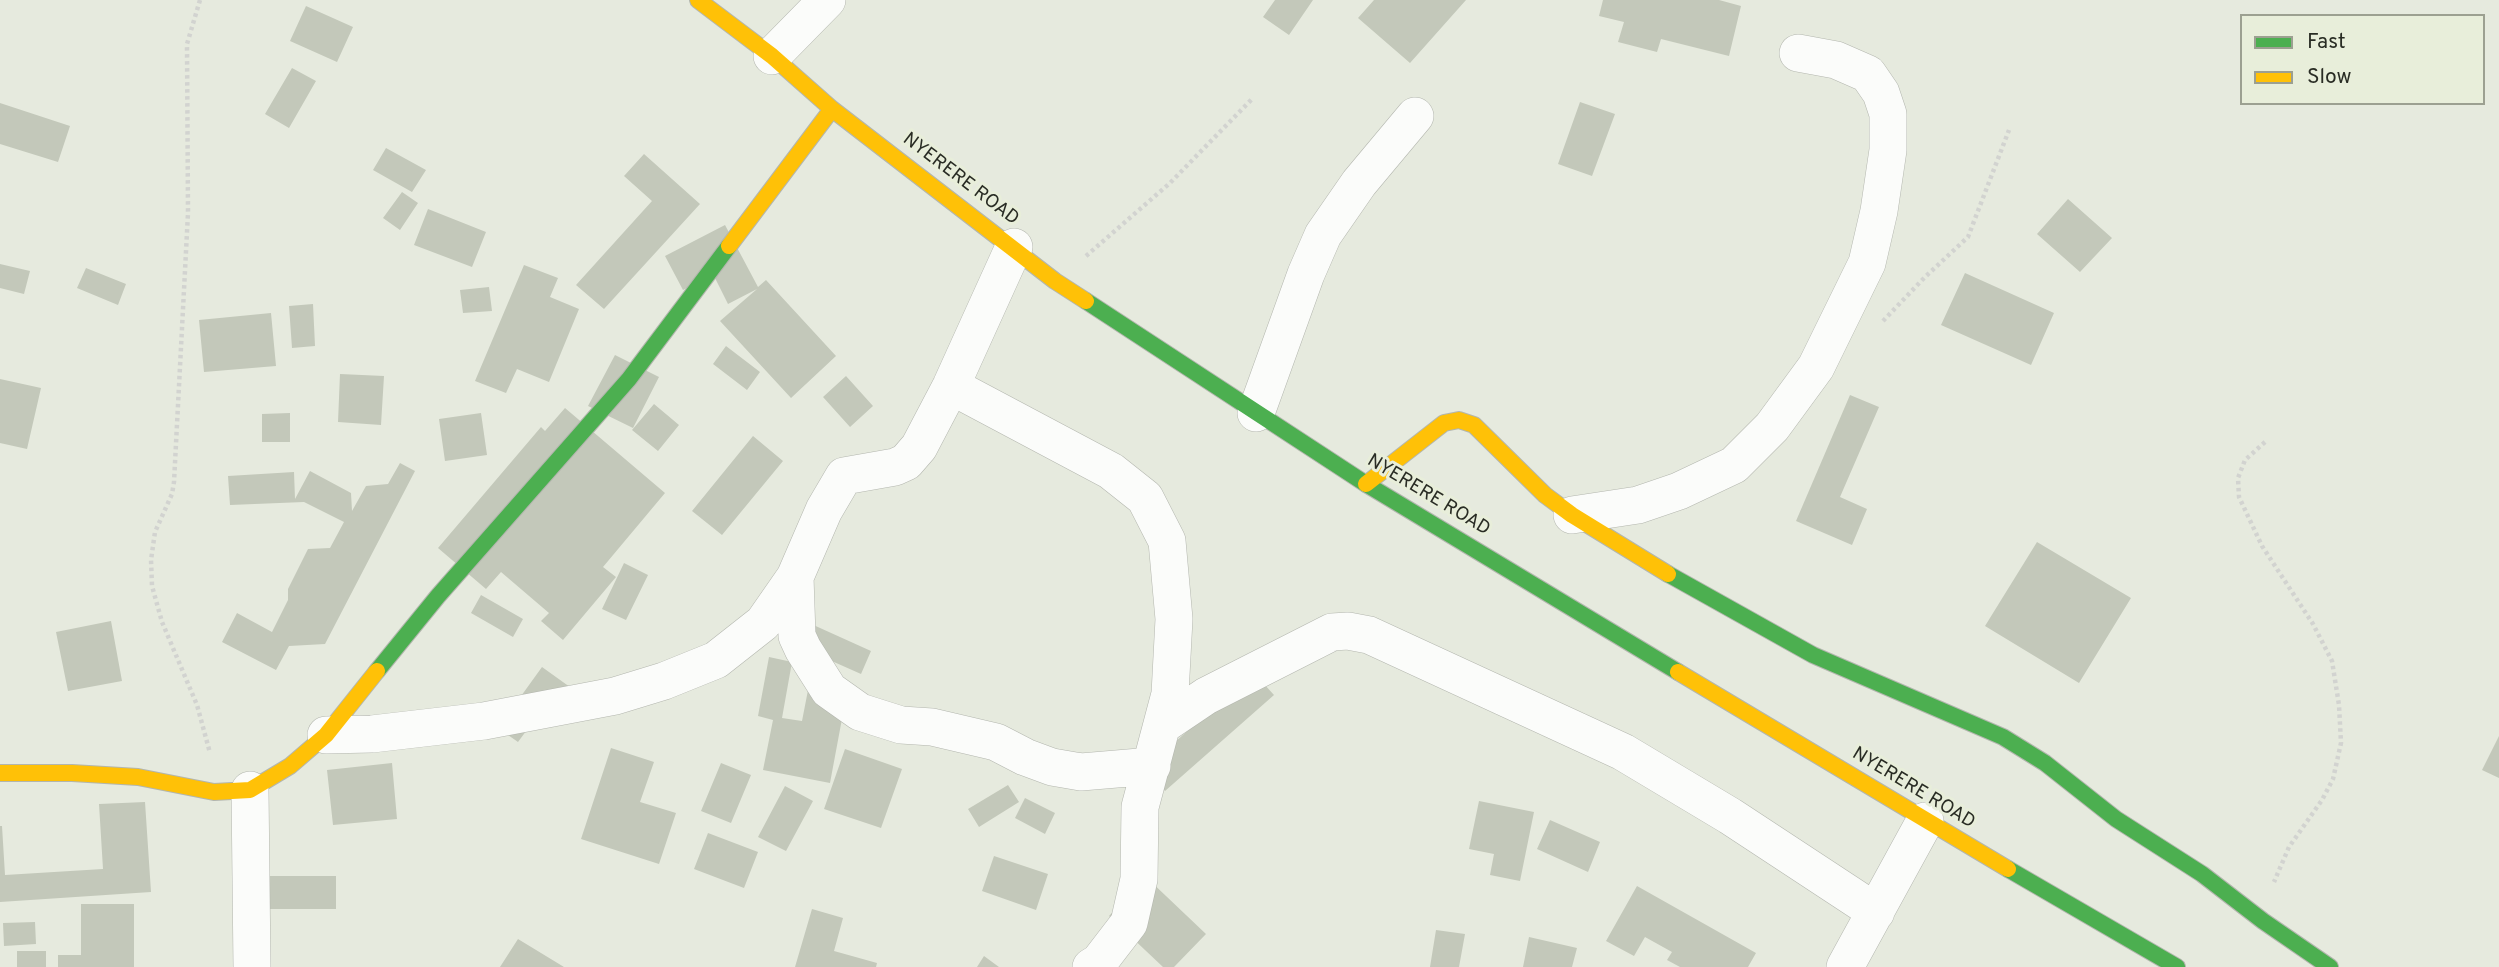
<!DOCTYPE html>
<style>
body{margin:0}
#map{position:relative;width:2499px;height:967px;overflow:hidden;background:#e6eade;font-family:Overpass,sans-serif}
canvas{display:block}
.legend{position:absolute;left:2240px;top:14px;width:245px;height:91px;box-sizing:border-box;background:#e8eeda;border:2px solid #9ca091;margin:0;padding:9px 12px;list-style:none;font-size:21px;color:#292c24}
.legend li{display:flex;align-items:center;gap:14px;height:35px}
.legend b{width:35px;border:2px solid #9ca091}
</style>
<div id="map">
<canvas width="2499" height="967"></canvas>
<ul class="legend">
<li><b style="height:9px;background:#4caf50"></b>Fast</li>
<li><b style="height:9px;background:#ffc107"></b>Slow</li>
</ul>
</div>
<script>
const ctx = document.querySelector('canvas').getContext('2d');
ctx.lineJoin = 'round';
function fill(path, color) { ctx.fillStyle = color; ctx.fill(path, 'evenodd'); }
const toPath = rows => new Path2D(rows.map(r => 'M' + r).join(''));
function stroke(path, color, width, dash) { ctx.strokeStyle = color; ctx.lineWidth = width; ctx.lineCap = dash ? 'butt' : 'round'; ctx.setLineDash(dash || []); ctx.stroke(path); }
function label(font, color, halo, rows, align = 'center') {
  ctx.font = font + ' Overpass,sans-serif'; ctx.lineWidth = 6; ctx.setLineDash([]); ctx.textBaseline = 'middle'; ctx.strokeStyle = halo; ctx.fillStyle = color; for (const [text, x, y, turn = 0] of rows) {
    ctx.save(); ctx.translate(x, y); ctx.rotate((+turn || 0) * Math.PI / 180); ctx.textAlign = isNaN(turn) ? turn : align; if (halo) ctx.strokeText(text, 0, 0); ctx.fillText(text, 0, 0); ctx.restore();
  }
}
fill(toPath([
 [1275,0,1313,0,1289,35,1263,17],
 [1374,0,1466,0,1410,63,1358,18],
 [1603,0,1719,0,1741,6,1729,56,1661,39,1657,52,1618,42,1624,22,1599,16],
 [306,6,353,27,337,62,290,41],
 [292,68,316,81,289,128,265,114],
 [1580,102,1615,114,1592,176,1558,164],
 [0,103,70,126,58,162,0,144],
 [386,148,426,170,412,192,373,170],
 [644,154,700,204,604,309,576,285,652,201,624,176],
 [402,192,418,203,400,230,383,218],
 [2068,199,2112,238,2080,272,2037,234],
 [428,209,486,232,472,267,414,245],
 [725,225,758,287,766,280,836,356,791,398,720,321,757,289,728,304,713,274,683,290,665,256],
 [0,264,30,271,24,294,0,288],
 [524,265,558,278,550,297,579,309,549,382,517,369,506,393,475,381],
 [86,268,126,284,118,305,77,288],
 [1965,273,2054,313,2031,365,1941,325],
 [489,287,492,311,463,313,460,290],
 [313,304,315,346,292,348,289,306],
 [271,313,276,366,204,372,199,320],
 [726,346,760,372,747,390,713,364],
 [615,355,659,377,633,428,588,406],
 [340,374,384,376,381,425,338,422],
 [846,376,873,406,850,427,823,397],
 [0,379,41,388,27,449,0,443],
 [1850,395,1879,407,1840,497,1867,509,1852,545,1796,521],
 [654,404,679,425,658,451,632,430],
 [565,408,665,493,603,567,616,577,563,640,541,621,549,613,501,572,486,589,438,548,541,427,545,431],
 [290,413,290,442,262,442,262,414],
 [481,413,487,455,445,461,439,419],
 [753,436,783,461,722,535,692,511],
 [400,463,415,471,325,644,289,646,276,670,222,642,237,613,272,632,288,600,288,589,308,549,330,548,344,522,304,502,230,505,228,476,294,472,295,499,310,471,351,493,352,511,366,486,388,484],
 [2037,542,2131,598,2079,683,1985,626],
 [624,563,648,575,626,620,602,609],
 [481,595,523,619,513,637,471,613],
 [111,621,122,681,68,691,56,632],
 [809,623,871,651,861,674,798,646],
 [769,657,792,662,782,718,802,721,809,685,847,692,830,783,763,770,773,720,758,716],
 [542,667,595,705,552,696,518,742,498,728],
 [1253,672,1274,695,1165,791,1145,769],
 [2499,736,2499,778,2482,770],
 [611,748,654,762,640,802,676,813,659,864,581,839],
 [845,749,902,769,881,828,824,809],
 [392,763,397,819,333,825,327,770],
 [721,763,751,775,731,823,701,811],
 [1008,785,1019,802,979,827,968,809],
 [785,786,813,801,786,851,758,837],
 [1025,798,1055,813,1045,834,1015,818],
 [1479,801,1534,812,1520,881,1490,875,1494,854,1469,849],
 [145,802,151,892,0,902,0,826,2,826,5,875,103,869,99,804],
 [1550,820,1600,842,1588,872,1537,849],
 [708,833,758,852,744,888,694,869],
 [994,856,1048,874,1036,910,982,891],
 [269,876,336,876,336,909,269,909],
 [1146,877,1206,934,1174,967,1163,967,1109,916],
 [1637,886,1756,953,1748,967,1680,967,1667,960,1672,952,1645,937,1634,956,1606,941],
 [81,904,134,904,134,967,58,967,58,955,81,955],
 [812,909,843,918,834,951,877,963,876,967,795,967],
 [35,922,36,944,4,946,3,923],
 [1436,930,1465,934,1459,967,1430,967],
 [1529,937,1577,948,1572,967,1523,967],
 [518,939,564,967,500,967],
 [17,951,46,951,46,967,17,967],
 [984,956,999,967,977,967]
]), '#c3c8ba');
const street = toPath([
 [772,56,827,0],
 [951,386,1111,471,1145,498,1167,541,1174,619,1170,694,1140,807,1139,879,1129,923,1099,962,1091,967],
 [1256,413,1306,274,1323,235,1359,183,1415,116],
 [1572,515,1638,505,1679,491,1734,465,1772,427,1816,367,1867,263,1879,211,1888,150,1888,114,1881,93,1868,74,1836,60,1798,53],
 [795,577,797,636,803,649,829,690,860,712,901,725,932,727,996,742,1025,757,1052,767,1081,772,1152,766],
 [1163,725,1206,696,1332,632,1348,631,1369,635,1623,752,1730,816,1876,912],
 [326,735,372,734,484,721,615,696,664,681,716,660,763,623,795,577,824,510,844,476,895,467,906,462,919,447,951,386,1014,247],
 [250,790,252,967],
 [1845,967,1925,821]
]);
const fast = toPath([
 [1086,301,1366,484,1678,672],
 [1668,574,1813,655,2003,737,2045,763,2116,819,2202,874,2263,921,2330,967],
 [377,671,438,596,629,379,729,246],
 [2008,869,2177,967]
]);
const slow = toPath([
 [698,0,772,56,832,109,1055,281,1086,301],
 [729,246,832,109],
 [1366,484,1444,423,1459,420,1474,425,1545,495,1572,515,1668,574],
 [1678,672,2008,869],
 [0,773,72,773,138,777,214,792,250,790,290,766,326,735,377,671]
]);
stroke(street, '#b3b6ae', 38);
stroke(fast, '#b3b6ae', 18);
stroke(slow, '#b3b6ae', 18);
stroke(toPath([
 [200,0,187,44,188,213,174,482,172,494,155,532,151,560,152,586,162,622,197,705,210,753],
 [1086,256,1170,183,1252,99],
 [1883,321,1925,277,1968,237,2009,130],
 [2265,442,2245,460,2238,478,2239,497,2262,546,2313,624,2332,661,2339,705,2341,743,2333,779,2322,800,2289,847,2274,882]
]), '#d2d3d0', 4.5, [3.5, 3.5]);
stroke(street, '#fbfcfa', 37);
stroke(fast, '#4caf50', 16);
stroke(slow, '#ffc107', 16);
label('19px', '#292c24', '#e8eeda', [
 ["NYERERE ROAD",960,180,37],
 ["NYERERE ROAD",1428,496,31],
 ["NYERERE ROAD",1913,789,31]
]);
</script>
